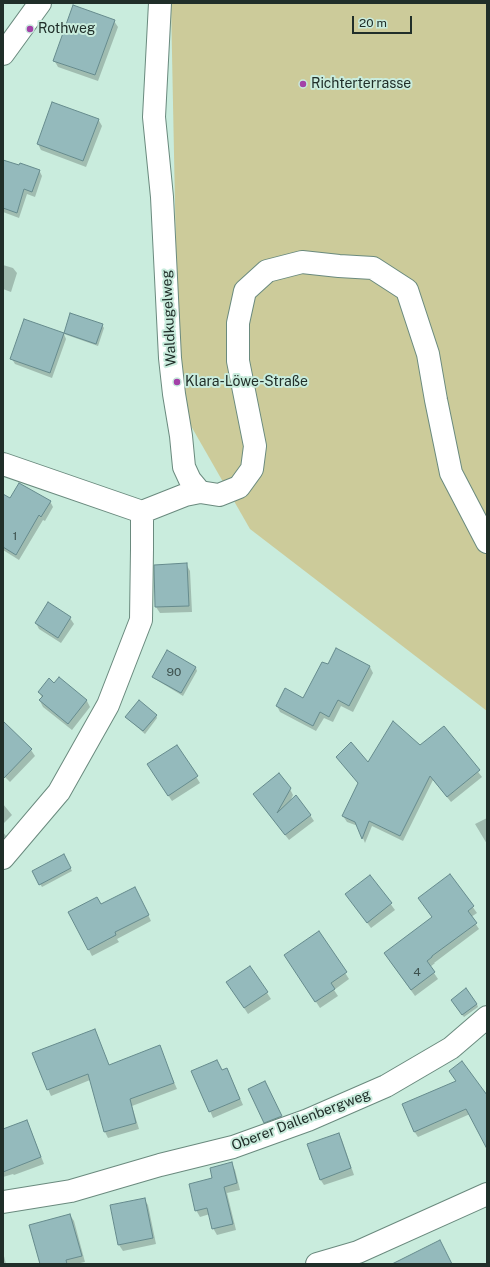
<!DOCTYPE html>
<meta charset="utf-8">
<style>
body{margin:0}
#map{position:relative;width:490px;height:1267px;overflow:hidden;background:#c9ecdd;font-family:"Public Sans",sans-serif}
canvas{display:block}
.frame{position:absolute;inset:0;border:4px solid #202e29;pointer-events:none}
.scale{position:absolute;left:352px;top:16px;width:60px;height:18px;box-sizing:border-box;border:2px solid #202e29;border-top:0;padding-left:5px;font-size:12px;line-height:14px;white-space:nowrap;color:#202e29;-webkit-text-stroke:3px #c9ecdd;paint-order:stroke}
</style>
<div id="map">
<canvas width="490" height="1267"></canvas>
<div class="frame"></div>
<div class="scale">20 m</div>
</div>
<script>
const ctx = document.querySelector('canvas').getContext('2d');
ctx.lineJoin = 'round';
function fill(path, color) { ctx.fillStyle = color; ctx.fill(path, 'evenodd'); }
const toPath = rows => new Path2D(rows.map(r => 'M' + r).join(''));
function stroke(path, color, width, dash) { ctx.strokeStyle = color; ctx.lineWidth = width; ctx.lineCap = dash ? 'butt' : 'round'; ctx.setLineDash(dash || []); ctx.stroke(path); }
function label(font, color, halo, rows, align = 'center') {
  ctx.font = font + ' "Public Sans",sans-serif'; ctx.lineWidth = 4; ctx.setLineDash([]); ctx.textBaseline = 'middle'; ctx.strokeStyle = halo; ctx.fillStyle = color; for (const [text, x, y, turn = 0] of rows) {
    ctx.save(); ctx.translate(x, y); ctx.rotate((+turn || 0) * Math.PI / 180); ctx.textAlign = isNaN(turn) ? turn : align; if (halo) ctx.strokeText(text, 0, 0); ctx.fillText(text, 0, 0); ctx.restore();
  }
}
fill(toPath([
 [171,3,487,3,487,711,250,529,179,405]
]), '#cccb9a');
fill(toPath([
 [114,21,118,27,98,81,58,67,54,60],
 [98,119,102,126,86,167,41,150,38,144],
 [3,161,39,170,42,176,35,197,27,194,19,218,3,212],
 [3,265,13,268,17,273,11,292,3,289],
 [71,314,102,325,104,328,98,346,64,334,66,339,52,378,15,364,12,359,25,320,64,334],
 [3,495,10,499,50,501,53,507,45,521,43,520,19,560,3,550],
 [186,564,190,571,192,612,160,613,156,607,155,566],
 [70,618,74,624,61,643,39,629,36,623],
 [337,650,370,667,373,673,353,712,341,706,333,722,324,718,316,731,280,712,277,706,304,699,328,666],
 [167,652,196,668,197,671,183,696,155,679,153,677],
 [59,679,87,701,90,707,72,730,43,707,40,701,42,698,39,692,55,684],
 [156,715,157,718,145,734,128,719,126,717],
 [3,722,31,750,35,756,10,782,3,775],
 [444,728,482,777,451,802,433,780,403,841,372,826,365,843,358,826,347,822,343,816,359,784,337,757,368,764,420,747],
 [177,746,200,783,172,801,152,771],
 [290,789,293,795,290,802,310,815,314,821,289,840,258,800],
 [3,804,12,815,3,824],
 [487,818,487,844,475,824],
 [3,832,9,840,3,847],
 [64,856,72,871,42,887,33,872],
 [450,875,477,913,471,917,479,929,434,963,435,963,430,967,438,979,415,996,385,954,433,918],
 [370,876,395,910,371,928,346,894],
 [138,894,151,921,117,939,119,942,92,956,89,950,101,905],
 [319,932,349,979,334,990,338,996,320,1008,289,961],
 [250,967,271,999,248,1014,231,988],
 [453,1003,477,1004,478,1007,464,1017],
 [94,1030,109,1066,159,1047,177,1089,132,1106,139,1129,108,1138,105,1132,90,1080,51,1096,48,1089],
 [217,1061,222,1071,230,1075,243,1105,213,1118,193,1071],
 [457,1082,485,1094,487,1093,487,1136,470,1114,418,1137,414,1131],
 [266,1085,282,1119,267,1125,265,1122],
 [30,1128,44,1164,14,1175,13,1174,3,1177,3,1130],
 [339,1134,342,1140,354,1175,324,1185,320,1179],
 [232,1164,235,1170,240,1190,227,1193,236,1230,217,1235,213,1228,210,1214,200,1217,196,1210],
 [144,1199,148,1205,156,1244,123,1251,119,1245,111,1206],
 [70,1215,74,1221,85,1262,76,1264,41,1264],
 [3,1252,6,1264,3,1264]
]), '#0003');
const building = toPath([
 [73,5,115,20,95,75,53,61,73,5],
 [52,102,99,119,83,161,37,144,52,102],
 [3,160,19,165,20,163,40,170,32,192,24,189,17,213,3,208,3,160],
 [70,313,103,324,96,344,64,333,70,313],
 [24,319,64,333,50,373,10,359,24,319],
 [19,483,51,501,41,517,39,515,16,555,3,547,3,494,10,498,19,483],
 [187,563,189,606,155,607,154,565,187,563],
 [48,602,71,617,58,638,35,623,48,602],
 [336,648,370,666,349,706,338,700,329,717,320,712,313,726,276,706,285,688,303,698,322,662,328,664,336,648],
 [167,650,196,667,181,693,152,677,167,650],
 [59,677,87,700,68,724,39,700,43,696,38,692,49,678,54,683,59,677],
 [139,700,157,715,143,731,125,717,139,700],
 [3,721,32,749,3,779,3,721],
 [393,721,420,745,444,726,480,770,447,797,430,776,400,836,369,821,362,839,355,822,342,816,358,783,336,757,351,742,368,762,393,721],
 [177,745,198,776,168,796,147,764,177,745],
 [279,773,291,788,277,813,296,795,311,815,285,835,253,794,279,773],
 [64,854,71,868,39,885,32,871,64,854],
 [450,874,474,906,468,911,477,923,432,956,432,957,427,961,435,972,411,990,384,953,432,917,418,898,450,874],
 [370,875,392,903,367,923,345,894,370,875],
 [135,887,149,915,115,932,116,935,88,950,68,912,97,897,101,904,135,887],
 [319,931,347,972,331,983,335,989,315,1002,284,955,319,931],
 [250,966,268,992,244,1008,226,982,250,966],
 [466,988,477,1004,462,1015,451,1000,466,988],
 [95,1029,109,1065,160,1045,174,1083,130,1099,136,1123,104,1132,88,1074,47,1090,32,1053,95,1029],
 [217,1060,222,1070,227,1068,240,1099,209,1112,191,1071,217,1060],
 [462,1061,487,1095,487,1149,466,1109,414,1132,402,1104,456,1081,449,1071,462,1061],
 [265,1081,282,1116,264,1123,248,1089,265,1081],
 [27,1120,41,1157,3,1172,3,1129,27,1120],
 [339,1133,351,1168,320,1180,307,1144,339,1133],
 [232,1162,237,1183,224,1187,233,1224,212,1229,207,1208,195,1211,189,1184,212,1178,210,1168,232,1162],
 [145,1198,153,1238,118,1245,110,1205,145,1198],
 [70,1214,82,1256,66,1260,67,1264,40,1264,29,1225,70,1214],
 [440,1240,452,1264,392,1264,440,1240]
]);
fill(building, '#94babc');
stroke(building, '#668b8d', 1);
const minor = toPath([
 [160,3,154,117,162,197,170,358,174,394,181,436,184,467,190,480,200,492,219,495,239,487,252,469,255,446,238,361,238,323,245,291,267,271,302,262,339,266,373,268,407,290,428,354,436,400,451,473,487,542],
 [3,54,40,3],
 [3,464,142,512,185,495,200,492],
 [3,858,59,792,108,705,141,620,142,549,142,512],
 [3,1202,71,1191,160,1165,233,1147,308,1120,386,1086,451,1048,487,1017],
 [317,1264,358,1252,487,1194]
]);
stroke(minor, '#6a8a7e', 24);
stroke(minor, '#fff', 22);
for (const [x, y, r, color] of [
 [30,29,4,"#a341a8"],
 [303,84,4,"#a341a8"],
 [177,382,4,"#a341a8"]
]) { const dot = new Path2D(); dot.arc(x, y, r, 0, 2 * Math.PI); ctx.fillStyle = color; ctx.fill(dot); stroke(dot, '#c9ecdd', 1.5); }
label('12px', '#3d514e', null, [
 ["1",15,536],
 ["90",174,672],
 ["4",417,972]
]);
label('14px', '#202e29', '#c9ecdd', [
 ["Rothweg",38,29],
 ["Richterterrasse",311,84],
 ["Klara-Löwe-Straße",185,382]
], 'left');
label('14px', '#202e29', '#c9ecdd', [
 ["Waldkugelweg",169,318,-93],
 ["Oberer Dallenbergweg",301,1120,-21]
]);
</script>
